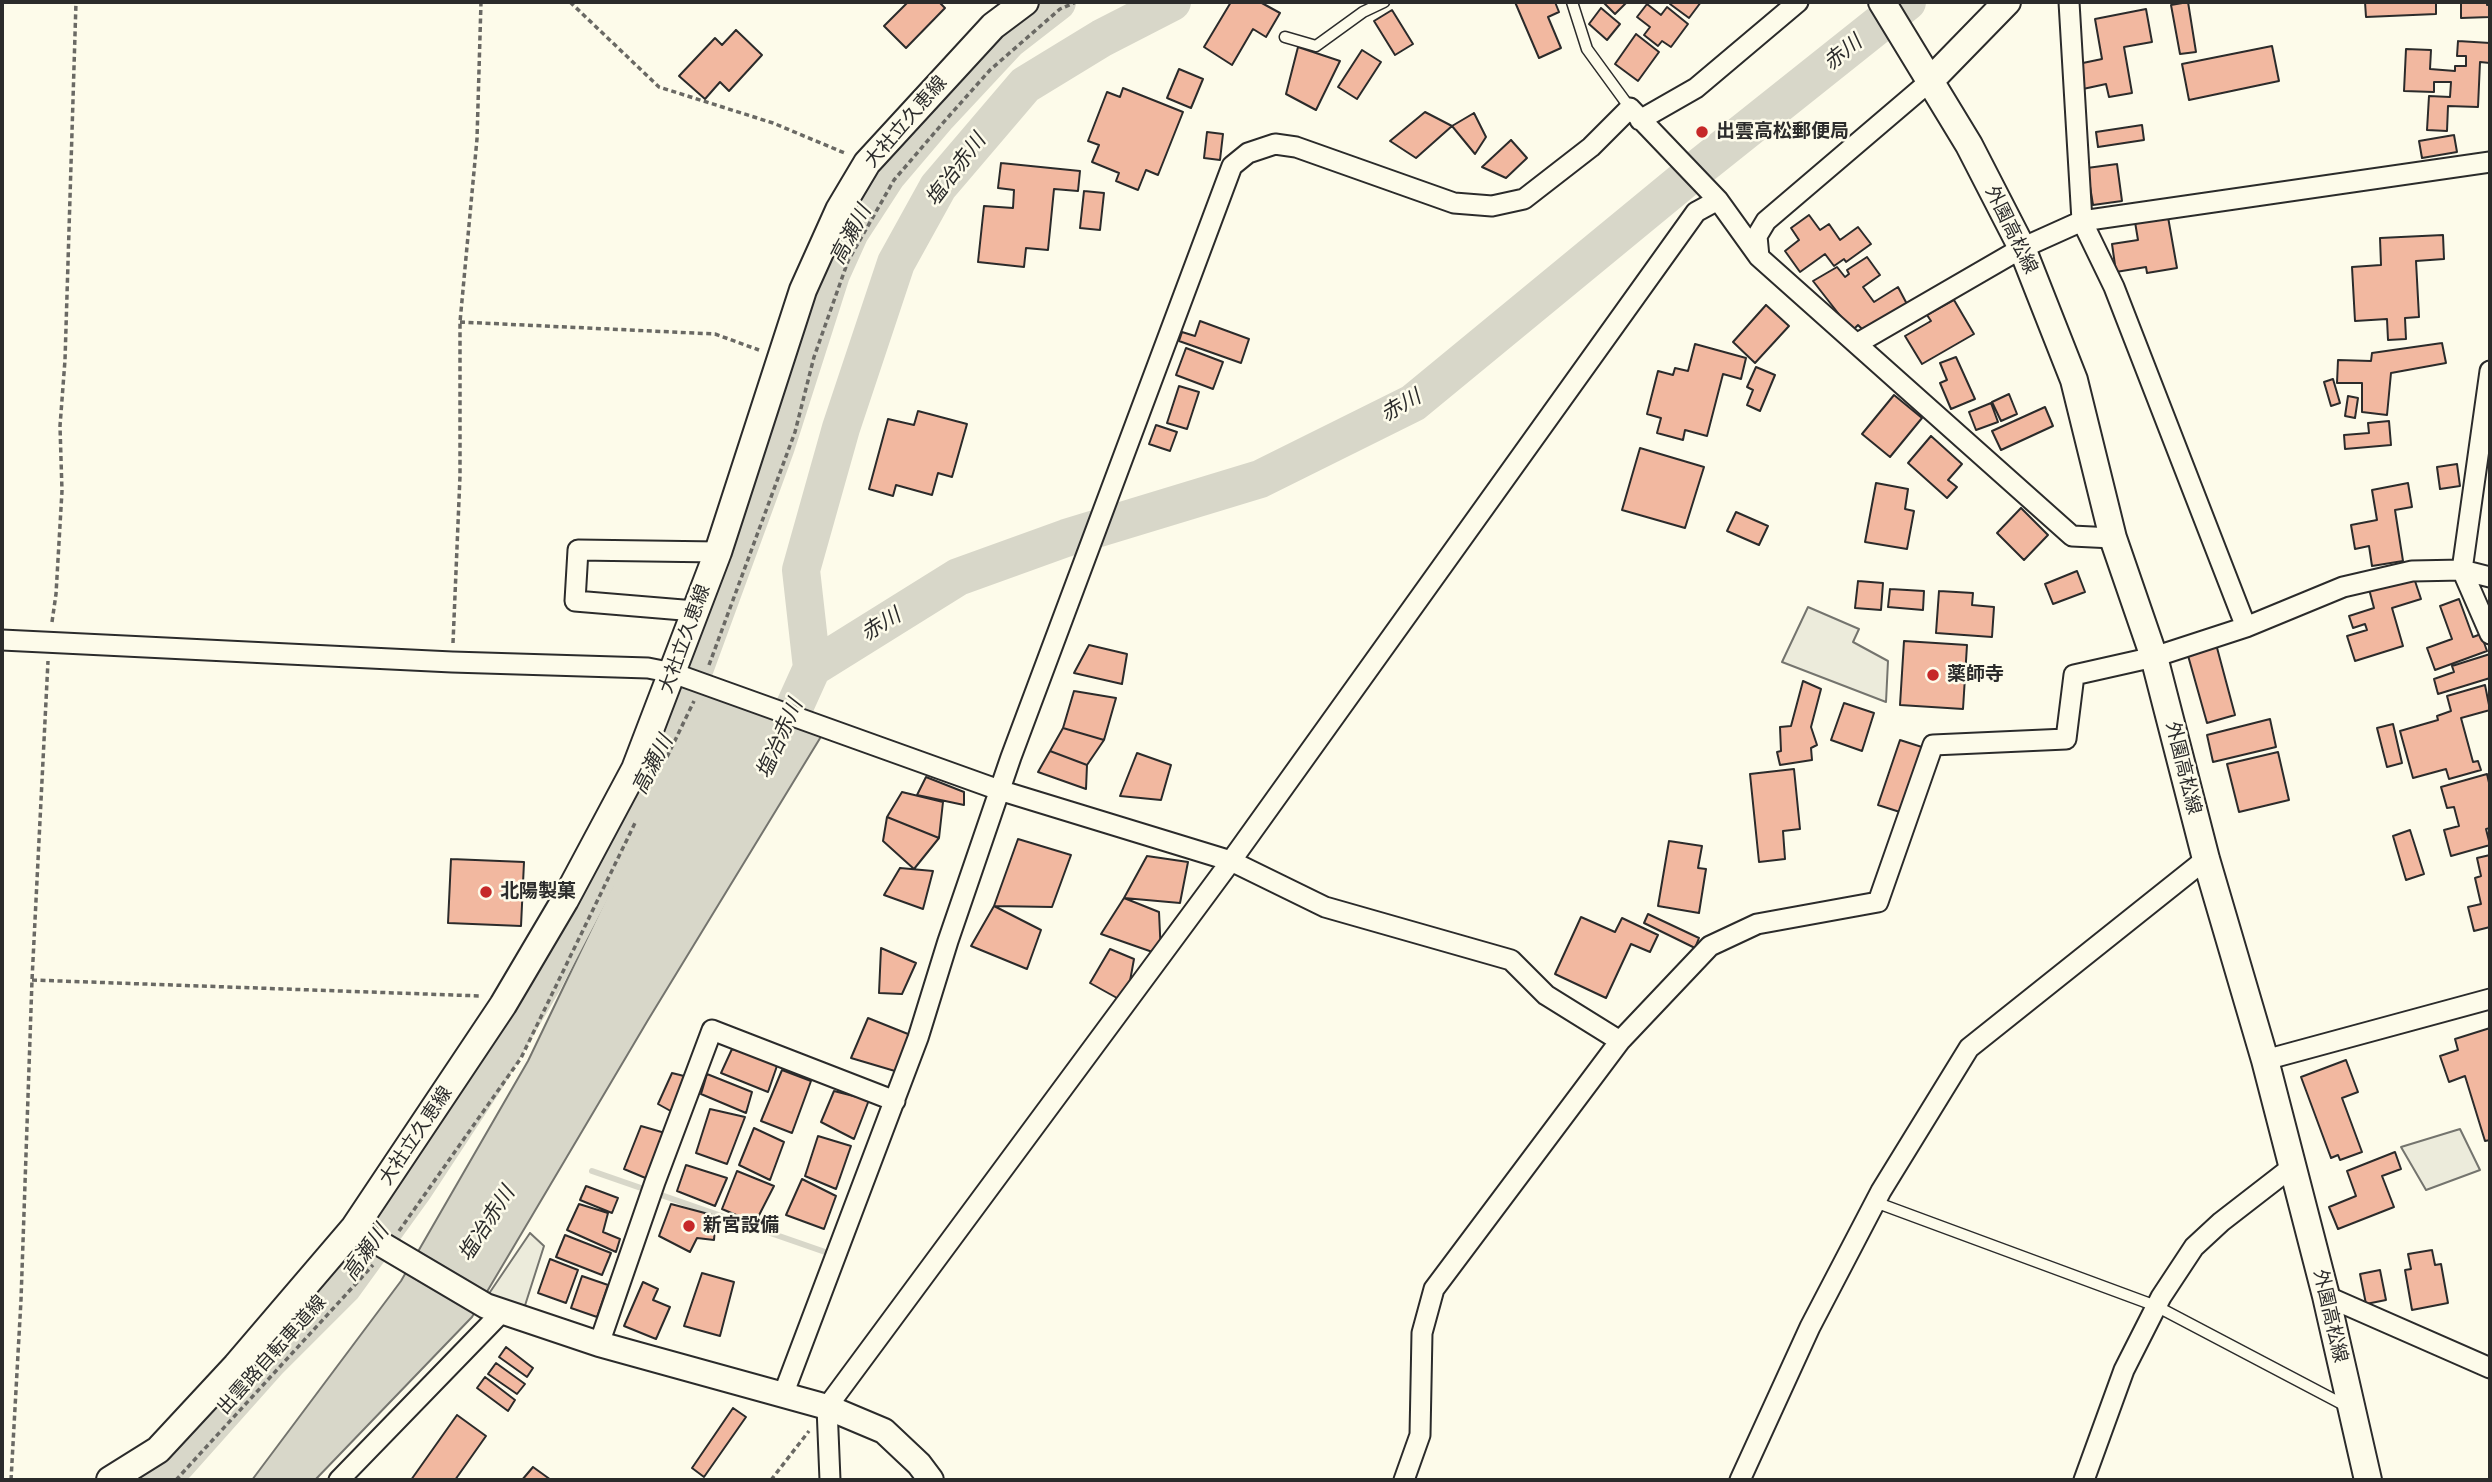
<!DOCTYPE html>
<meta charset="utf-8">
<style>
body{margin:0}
#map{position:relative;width:2492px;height:1482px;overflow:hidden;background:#fdfbea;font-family:"IBM Plex Serif",serif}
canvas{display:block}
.frame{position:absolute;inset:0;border:4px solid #2b2b2b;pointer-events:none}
</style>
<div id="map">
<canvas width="2492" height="1482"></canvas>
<div class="frame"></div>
</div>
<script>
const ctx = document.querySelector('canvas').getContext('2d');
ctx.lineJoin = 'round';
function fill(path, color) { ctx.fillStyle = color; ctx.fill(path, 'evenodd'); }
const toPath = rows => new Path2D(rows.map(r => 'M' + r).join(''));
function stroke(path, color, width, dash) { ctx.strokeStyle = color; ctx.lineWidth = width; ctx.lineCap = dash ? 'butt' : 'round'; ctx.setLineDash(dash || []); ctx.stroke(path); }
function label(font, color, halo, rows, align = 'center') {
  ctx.font = font + ' "IBM Plex Serif","Noto Sans JP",serif'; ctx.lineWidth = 5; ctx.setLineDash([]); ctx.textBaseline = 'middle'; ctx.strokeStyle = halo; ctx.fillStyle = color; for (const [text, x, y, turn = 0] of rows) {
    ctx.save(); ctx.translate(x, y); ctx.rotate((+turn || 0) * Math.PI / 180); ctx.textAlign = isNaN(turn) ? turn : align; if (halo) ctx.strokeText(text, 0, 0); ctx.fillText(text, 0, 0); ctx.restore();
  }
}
const green = toPath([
 [1808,607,1859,629,1853,642,1888,661,1886,702,1782,662,1808,607],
 [2460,1129,2480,1170,2426,1190,2401,1147,2460,1129],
 [530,1233,544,1246,521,1318,486,1298,530,1233]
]);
fill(green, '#ecebdb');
stroke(green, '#74746e', 2);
const water = toPath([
 [705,692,822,735,648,1020,472,1317,315,1480,252,1480,401,1281,528,1061,705,692]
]);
fill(water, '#d8d7c9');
stroke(water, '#74746e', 2);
stroke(toPath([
 [592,1171,828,1253]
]), '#d8d7c9', 6);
stroke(toPath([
 [812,668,958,577,1066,538,1260,479,1413,403,1696,170,1907,2],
 [774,752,812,668,801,570,841,428,896,263,938,187,1025,85,1102,38,1172,2],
 [152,1480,177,1463,268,1361,343,1286,414,1188,485,1080,544,980,642,792,675,722,776,446,831,274,850,232,887,175,938,115,1008,40,1057,2]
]), '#d8d7c9', 38);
const building = toPath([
 [908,2,939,2,945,8,906,48,884,26,908,2],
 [1231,2,1260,2,1280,13,1266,37,1253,29,1232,65,1204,47,1231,2],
 [1515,2,1555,2,1559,12,1548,17,1561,48,1539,58,1515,2],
 [1603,2,1627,2,1615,14,1603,2],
 [1671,2,1701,2,1689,18,1670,4,1671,2],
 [2188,2,2196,52,2180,54,2171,5,2188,2],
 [2365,2,2436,2,2436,14,2366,17,2365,2],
 [2461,2,2487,2,2487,5,2490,5,2490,17,2461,18,2461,2],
 [1647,4,1661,15,1667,7,1688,24,1671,47,1662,41,1658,46,1644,35,1650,27,1637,17,1647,4],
 [1601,8,1620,24,1607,40,1589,24,1601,8],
 [2146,9,2152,42,2124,47,2132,93,2109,97,2106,84,2083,89,2078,64,2102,59,2095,19,2146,9],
 [1392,10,1413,44,1395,55,1374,21,1392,10],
 [736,30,762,55,729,91,720,82,705,99,679,76,715,38,722,45,736,30],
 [1636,34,1659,52,1638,81,1615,64,1636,34],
 [2458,41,2490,43,2490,63,2480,62,2478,107,2448,106,2447,131,2427,130,2429,96,2450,97,2451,82,2434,82,2434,92,2404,91,2406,49,2431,50,2430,69,2455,71,2455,66,2466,66,2466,56,2457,56,2458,41],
 [2272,46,2279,81,2189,100,2182,64,2272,46],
 [1298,47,1340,61,1316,110,1286,94,1298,47],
 [1362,50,1381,62,1357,99,1338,87,1362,50],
 [1179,69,1203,79,1191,108,1167,98,1179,69],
 [1123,88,1183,112,1158,175,1146,170,1138,190,1116,181,1119,173,1092,162,1099,145,1088,141,1107,92,1120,97,1123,88],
 [1425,112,1452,126,1416,158,1390,141,1425,112],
 [1474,113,1486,137,1475,154,1452,126,1474,113],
 [2142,125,2144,140,2098,147,2096,132,2142,125],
 [1207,132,1223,134,1220,160,1204,158,1207,132],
 [2454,135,2457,152,2422,158,2419,141,2454,135],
 [1511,140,1527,158,1506,178,1482,167,1511,140],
 [1001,163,1080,171,1078,191,1054,189,1048,250,1026,248,1024,267,978,262,984,206,1013,208,1014,190,998,188,1001,163],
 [2117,164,2122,201,2093,205,2087,168,2117,164],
 [1084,191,1104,193,1100,230,1080,228,1084,191],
 [1809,215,1820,230,1829,224,1840,240,1858,227,1871,244,1846,262,1844,259,1834,266,1825,254,1800,272,1785,251,1799,240,1791,228,1809,215],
 [2168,217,2177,268,2147,273,2146,267,2116,272,2112,244,2138,240,2135,222,2168,217],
 [2443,235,2444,259,2416,261,2419,317,2405,318,2406,339,2388,340,2387,319,2355,321,2352,267,2381,265,2380,238,2443,235],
 [1867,257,1880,275,1863,287,1874,302,1898,287,1908,306,1864,331,1858,325,1852,331,1813,281,1837,267,1845,277,1849,274,1847,270,1867,257],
 [1954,300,1974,334,1922,364,1905,336,1931,321,1927,315,1954,300],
 [1766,305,1789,326,1755,363,1733,342,1766,305],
 [1200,321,1249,339,1241,363,1179,341,1182,332,1195,336,1200,321],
 [2442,343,2446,363,2391,373,2387,415,2362,412,2362,383,2337,383,2338,360,2371,361,2372,353,2442,343],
 [1695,344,1746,358,1741,379,1723,374,1707,436,1685,430,1683,440,1657,433,1661,418,1647,414,1658,371,1673,375,1675,368,1688,371,1695,344],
 [1186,348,1223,362,1213,389,1176,375,1186,348],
 [1956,357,1975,399,1951,409,1940,383,1947,380,1940,363,1956,357],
 [1756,367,1775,375,1760,411,1747,405,1753,390,1747,387,1756,367],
 [2333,379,2340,403,2331,406,2324,382,2333,379],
 [1179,386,1199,392,1187,429,1167,423,1179,386],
 [2009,394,2017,414,2001,421,1992,402,2009,394],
 [1894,395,1922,418,1890,457,1862,434,1894,395],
 [2348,396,2358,398,2355,418,2345,416,2348,396],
 [1991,403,1998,422,1976,430,1969,412,1991,403],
 [2045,407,2053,426,2001,450,1992,431,2045,407],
 [918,411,967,424,952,477,938,473,932,495,896,485,893,496,869,489,888,419,914,425,918,411],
 [2389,421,2391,445,2345,449,2344,435,2369,433,2368,423,2389,421],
 [1156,425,1177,432,1170,451,1149,444,1156,425],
 [1931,436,1962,464,1948,480,1957,487,1947,498,1908,463,1931,436],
 [1640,448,1704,467,1685,528,1622,510,1640,448],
 [2457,464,2460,486,2440,489,2437,467,2457,464],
 [1876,483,1908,489,1905,509,1914,511,1907,549,1865,542,1876,483],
 [2408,483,2412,507,2395,510,2403,561,2372,566,2369,546,2355,549,2351,525,2377,520,2372,490,2408,483],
 [2021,508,2048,535,2024,560,1997,533,2021,508],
 [1736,512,1768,526,1759,545,1727,531,1736,512],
 [2077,571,2085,592,2053,604,2045,584,2077,571],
 [2413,575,2421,599,2392,608,2403,646,2355,661,2347,636,2367,630,2365,624,2353,628,2349,616,2374,608,2369,589,2413,575],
 [1858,581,1883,583,1881,610,1855,608,1858,581],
 [1890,589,1924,591,1923,610,1888,607,1890,589],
 [1939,591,1973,593,1972,605,1994,607,1992,637,1936,633,1939,591],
 [2459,599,2473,637,2481,634,2487,651,2435,670,2427,648,2452,639,2440,606,2459,599],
 [1904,641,1967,645,1963,709,1900,705,1904,641],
 [2216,644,2235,715,2207,723,2187,652,2216,644],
 [1089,645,1127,654,1122,684,1074,673,1089,645],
 [2490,654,2490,678,2438,694,2434,679,2454,672,2452,666,2490,654],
 [1803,681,1821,689,1811,727,1817,745,1811,748,1812,760,1780,765,1777,752,1781,751,1780,727,1791,726,1803,681],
 [2485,685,2490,710,2461,718,2473,762,2478,761,2481,770,2449,779,2446,769,2413,778,2400,731,2438,720,2437,716,2451,711,2447,696,2485,685],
 [1074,691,1116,698,1104,740,1063,728,1074,691],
 [1844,703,1874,713,1862,751,1831,740,1844,703],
 [2270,719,2276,747,2213,762,2207,735,2270,719],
 [2393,724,2402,763,2387,767,2377,728,2393,724],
 [1063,728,1104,740,1087,765,1050,751,1063,728],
 [1900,740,1925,748,1903,813,1878,805,1900,740],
 [1050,751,1087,765,1086,789,1038,772,1050,751],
 [2278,752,2289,800,2239,812,2227,764,2278,752],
 [1137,753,1171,765,1161,800,1120,796,1137,753],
 [1794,769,1800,829,1783,831,1785,859,1759,862,1750,774,1794,769],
 [2487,774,2490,787,2490,828,2486,829,2490,845,2451,856,2444,830,2459,826,2454,807,2447,808,2441,787,2487,774],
 [926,777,964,792,964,805,917,795,926,777],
 [902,792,943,802,939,838,887,817,902,792],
 [887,817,939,838,914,869,883,841,887,817],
 [2410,830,2424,874,2406,880,2393,836,2410,830],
 [1018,839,1071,855,1052,907,994,906,1018,839],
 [1669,841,1702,846,1698,868,1706,869,1699,913,1658,906,1669,841],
 [2490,855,2490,927,2474,931,2468,907,2481,904,2475,878,2481,876,2477,858,2490,855],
 [1147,856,1188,862,1180,903,1124,898,1147,856],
 [451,859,524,862,521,926,448,923,451,859],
 [900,868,933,871,923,909,884,895,900,868],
 [1124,898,1159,912,1161,955,1101,934,1124,898],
 [994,906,1041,930,1027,969,971,946,994,906],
 [1648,914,1699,938,1695,948,1644,923,1648,914],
 [1581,917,1615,932,1622,918,1658,935,1650,952,1631,944,1606,998,1555,974,1581,917],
 [881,948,916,963,902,994,879,993,881,948],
 [1110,949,1134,959,1126,1003,1090,983,1110,949],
 [868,1018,918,1038,905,1074,851,1058,868,1018],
 [2490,1028,2490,1140,2485,1141,2465,1076,2449,1082,2440,1056,2458,1050,2455,1039,2490,1028],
 [732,1049,778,1063,768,1092,721,1073,732,1049],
 [2346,1060,2358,1092,2342,1098,2362,1152,2340,1160,2338,1155,2331,1158,2301,1077,2346,1060],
 [782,1070,811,1081,792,1133,761,1121,782,1070],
 [672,1073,688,1077,676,1114,658,1104,672,1073],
 [707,1074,752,1092,746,1113,701,1094,707,1074],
 [834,1091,869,1100,854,1139,821,1122,834,1091],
 [710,1109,745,1117,727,1164,696,1153,710,1109],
 [641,1126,672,1135,655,1182,624,1169,641,1126],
 [754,1128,784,1142,770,1180,739,1165,754,1128],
 [818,1136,851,1146,836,1189,805,1176,818,1136],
 [2395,1152,2401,1169,2382,1176,2394,1207,2338,1229,2329,1207,2356,1196,2347,1171,2395,1152],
 [686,1165,727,1178,715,1206,677,1191,686,1165],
 [737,1171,774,1186,755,1223,722,1209,737,1171],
 [802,1179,836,1196,824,1229,786,1215,802,1179],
 [586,1186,618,1198,612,1213,580,1200,586,1186],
 [579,1204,608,1213,603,1232,620,1239,616,1252,567,1230,579,1204],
 [671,1204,716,1216,714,1240,697,1238,690,1252,659,1236,671,1204],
 [565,1235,611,1253,602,1275,556,1257,565,1235],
 [2432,1250,2435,1265,2441,1264,2448,1303,2412,1310,2405,1270,2411,1269,2408,1254,2432,1250],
 [550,1259,578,1270,566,1303,538,1293,550,1259],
 [2380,1270,2386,1300,2366,1304,2360,1274,2380,1270],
 [702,1273,734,1282,720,1336,684,1326,702,1273],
 [582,1276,608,1285,597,1317,571,1308,582,1276],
 [643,1282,658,1289,653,1300,670,1307,656,1339,624,1326,643,1282],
 [506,1347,533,1368,527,1377,499,1357,506,1347],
 [496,1363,525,1384,517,1394,488,1374,496,1363],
 [485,1377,515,1400,508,1411,477,1388,485,1377],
 [733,1408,746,1417,704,1477,692,1468,733,1408],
 [457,1415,486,1436,455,1480,411,1480,457,1415],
 [533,1467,551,1480,522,1480,533,1467]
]);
fill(building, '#f2b8a0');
stroke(building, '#2b2b2b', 2);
const service = toPath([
 [1572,2,1587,49,1630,108],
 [1285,37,1316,46,1363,12,1384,2],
 [1875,1202,2156,1306,2346,1406]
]);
const minor = toPath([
 [2069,2,2082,221,2114,287,2246,627],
 [1640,120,1696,88,1798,2],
 [1759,257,1757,236,1766,221,1929,82],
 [1858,343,2022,248,2082,221,2490,162],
 [2490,371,2462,570,2490,634],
 [695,611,575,601,578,550,718,552],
 [2,640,452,662,648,668,673,673,999,790,1231,861,1325,907,1511,960,1546,995,1620,1041],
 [2265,1060,2490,999],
 [2326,1296,2490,1368],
 [599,1344,655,1182,712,1030,895,1101],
 [783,1395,918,1038,948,941,1011,757,1232,166,1248,153,1275,144,1296,147,1454,203,1492,206,1524,199,1591,147,1630,108,1718,200,1759,257,2072,536,2113,538],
 [339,1480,502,1312],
 [830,1480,827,1407,1231,861,1696,212,1718,200],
 [1404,1480,1420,1435,1422,1333,1434,1289,1620,1041,1710,946,1757,924,1878,902,1933,745,2066,739,2074,675,2154,657,2246,627,2343,587,2412,571,2462,570,2490,577],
 [1740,1480,1810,1327,1881,1191,1969,1048,2206,859],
 [2084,1480,2124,1370,2161,1297,2194,1247,2221,1222,2292,1167]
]);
const tertiary = toPath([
 [354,1228,486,1306,599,1344,827,1407,884,1431,919,1464,931,1480]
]);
const secondary = toPath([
 [1882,2,1969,145,2022,248,2074,380,2113,538,2154,657,2206,859,2265,1060,2326,1296,2368,1480],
 [1929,82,2007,2],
 [110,1480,158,1450,236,1366,354,1228,503,1005,565,900,635,769,718,552,803,290,839,210,867,163,993,26,1025,2]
]);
stroke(service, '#2b2b2b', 13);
stroke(minor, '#2b2b2b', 23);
stroke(tertiary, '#2b2b2b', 28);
stroke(secondary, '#2b2b2b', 30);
stroke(toPath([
 [570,2,659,87,773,123,847,154],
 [460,322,715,334,759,350],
 [52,622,56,594,62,491,60,426,65,360,76,2],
 [453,643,460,476,460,322,477,139,481,2],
 [709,665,795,432,814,357,848,261,894,180,942,124,990,70,1060,9,1076,2],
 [667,757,694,701],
 [32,980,481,996],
 [399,1231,521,1058,636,821],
 [11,1480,21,1300,32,980,48,661],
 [176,1480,373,1265],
 [771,1480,809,1431]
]), '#6a6964', 3.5, [5, 3.5]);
stroke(service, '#fdfbea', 10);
stroke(minor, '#fdfbea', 19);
stroke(tertiary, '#fdfbea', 24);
stroke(secondary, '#fdfbea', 26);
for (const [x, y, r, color] of [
 [1702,132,7,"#c62828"],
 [1933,675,7,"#c62828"],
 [486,892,7,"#c62828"],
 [689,1226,7,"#c62828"]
]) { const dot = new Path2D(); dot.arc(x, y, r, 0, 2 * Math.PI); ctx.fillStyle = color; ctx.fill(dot); stroke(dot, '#fdfbea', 2.5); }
label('19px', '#2b2b2b', '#fdfbea', [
 ["大社立久恵線",906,122,-49],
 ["外園高松線",2011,230,64],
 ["大社立久恵線",685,639,-70],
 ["外園高松線",2183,768,76],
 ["大社立久恵線",416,1136,-56],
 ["外園高松線",2330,1316,77],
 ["出雲路自転車道線",272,1355,-48]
]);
label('bold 19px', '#2b2b2b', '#fdfbea', [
 ["出雲高松郵便局",1716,132],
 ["薬師寺",1947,675],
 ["北陽製菓",500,892],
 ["新宮設備",703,1226]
], 'left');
label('italic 21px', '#2b2b2b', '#fdfbea', [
 ["赤川",1843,53,-39],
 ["塩冶赤川",956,170,-53],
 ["高瀬川",851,235,-62],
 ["赤川",1401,406,-30],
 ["赤川",881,625,-32],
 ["塩冶赤川",780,739,-66],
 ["高瀬川",653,765,-63],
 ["塩冶赤川",487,1224,-57],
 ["高瀬川",366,1253,-55]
]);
</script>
